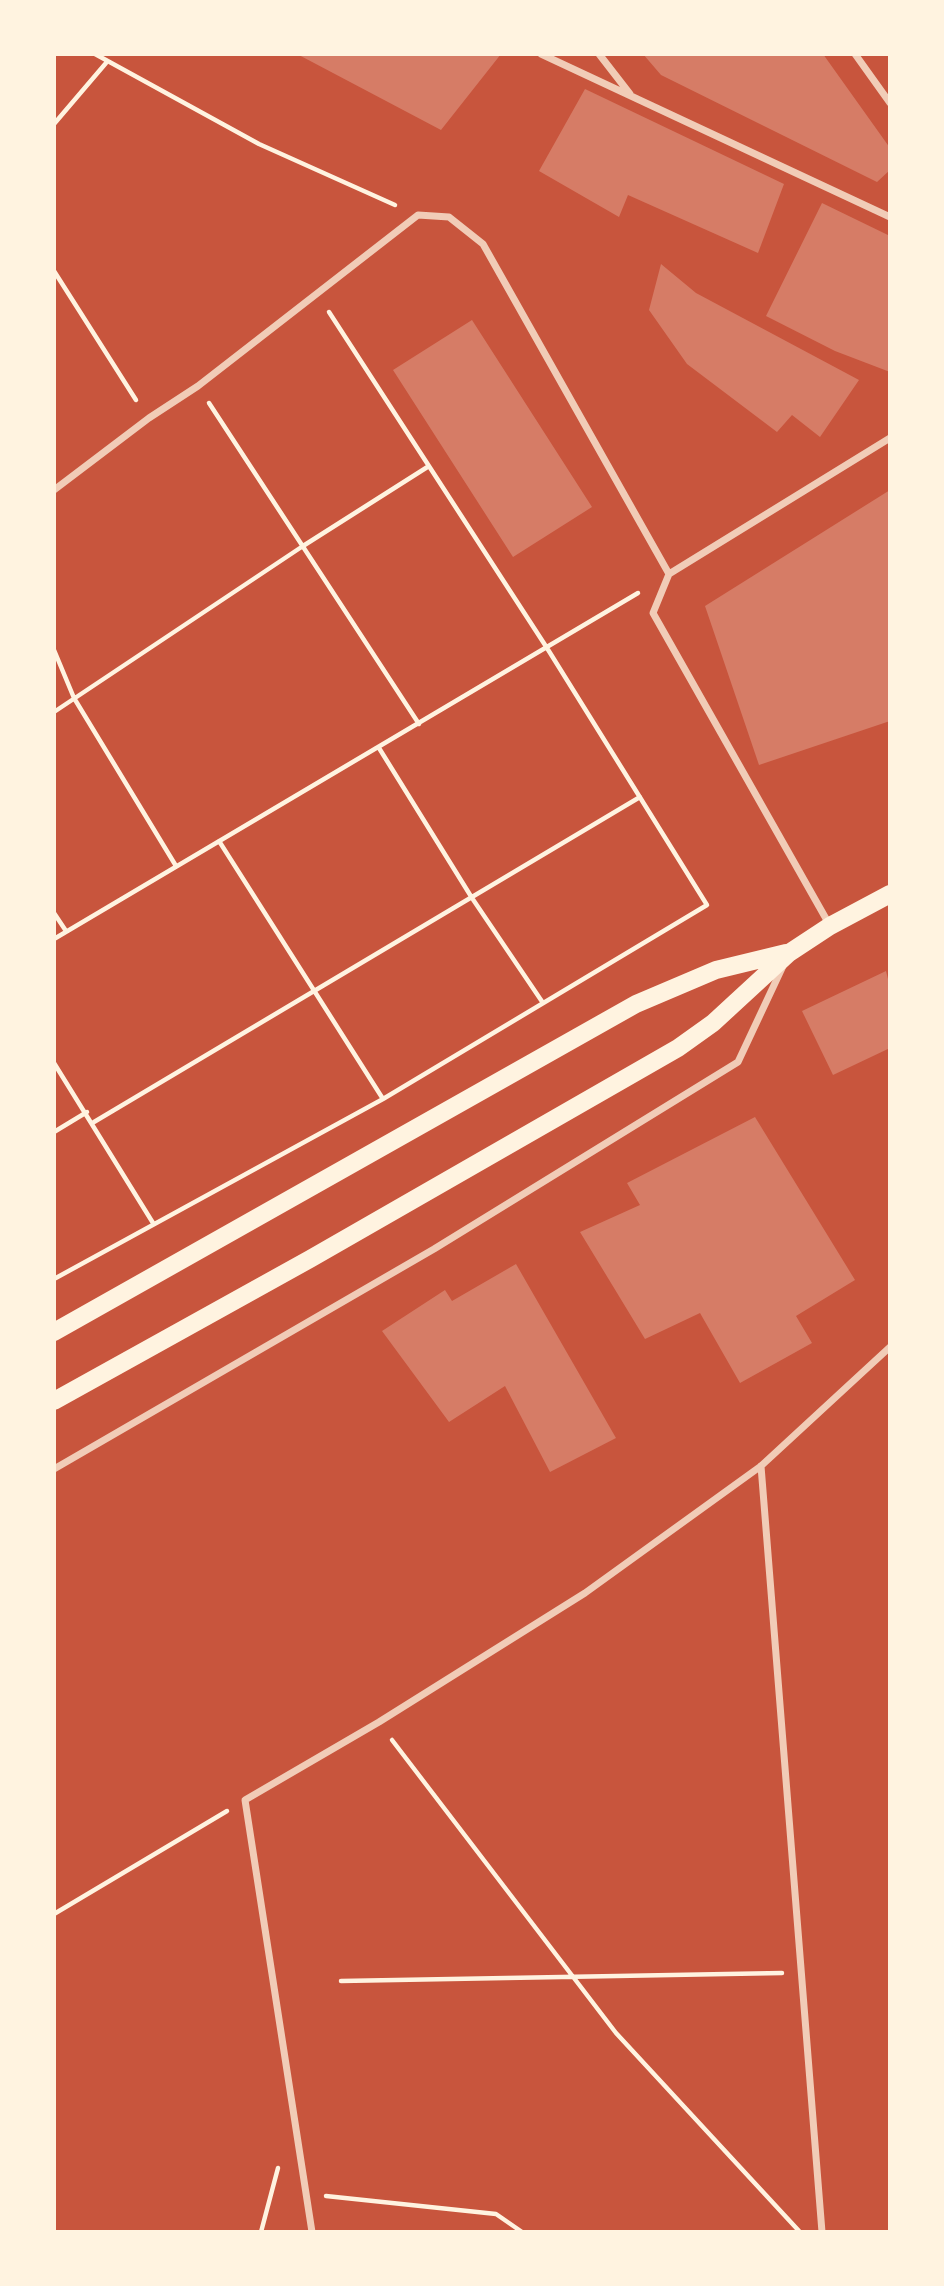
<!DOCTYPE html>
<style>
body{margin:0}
#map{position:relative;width:944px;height:2286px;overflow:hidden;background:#c8553d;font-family:"Archivo Narrow",sans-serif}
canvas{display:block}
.frame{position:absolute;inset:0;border:56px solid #fff3e0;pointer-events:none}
</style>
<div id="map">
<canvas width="944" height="2286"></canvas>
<div class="frame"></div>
</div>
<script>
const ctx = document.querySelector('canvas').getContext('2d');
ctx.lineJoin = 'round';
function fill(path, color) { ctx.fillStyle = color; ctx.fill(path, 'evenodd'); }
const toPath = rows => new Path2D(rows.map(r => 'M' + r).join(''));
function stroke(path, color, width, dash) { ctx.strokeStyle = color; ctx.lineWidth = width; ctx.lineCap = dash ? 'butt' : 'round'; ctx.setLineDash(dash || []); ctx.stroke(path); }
fill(toPath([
 [297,54,501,54,441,130],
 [643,54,823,54,890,148,890,170,877,182,661,75],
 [585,89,784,184,758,253,628,195,619,217,539,171],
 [822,203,890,236,890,372,835,351,766,316],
 [661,264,696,293,859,380,820,437,792,415,777,432,687,364,649,310],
 [472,320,592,507,513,557,393,370],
 [890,490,890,721,759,765,705,606],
 [886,971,890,987,890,1048,833,1075,802,1011],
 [755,1117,855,1280,796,1316,812,1343,740,1383,700,1313,645,1339,580,1232,640,1205,627,1183],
 [516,1264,616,1438,550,1472,505,1386,449,1422,382,1331,445,1290,452,1301]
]), '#d67c66');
stroke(toPath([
 [95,54,259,144,395,205],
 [54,124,106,63],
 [54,271,136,400],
 [209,403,419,724],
 [54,650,74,698,176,866],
 [54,712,303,546,429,466],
 [379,748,472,898,543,1003],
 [219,841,383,1099],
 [54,913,66,931],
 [54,939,638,593],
 [54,1063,153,1223],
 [94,1122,640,797],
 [54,1132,87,1112],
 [54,1279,383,1099,707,905,547,648,329,312],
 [392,1740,616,2033,799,2231],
 [54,1914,227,1811],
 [341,1981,782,1973],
 [326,2196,496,2214,522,2232],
 [261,2232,278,2168]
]), '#fff3e0', 4.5);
stroke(toPath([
 [541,54,890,217],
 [599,54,630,94],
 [855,54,890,103],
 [54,490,149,418,198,386,418,215,449,217,483,244,669,574,653,613,829,924],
 [669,574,890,438],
 [761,1466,822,2232],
 [54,1469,434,1249,738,1062,783,966],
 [312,2232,245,1800,379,1722,585,1593,761,1466,890,1347]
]), '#f1ccb7', 7);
stroke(toPath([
 [54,1332,636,1004,716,970,786,953],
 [54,1401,310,1259,678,1048,713,1023,789,953,830,926,890,894]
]), '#fff3e0', 18);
</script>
